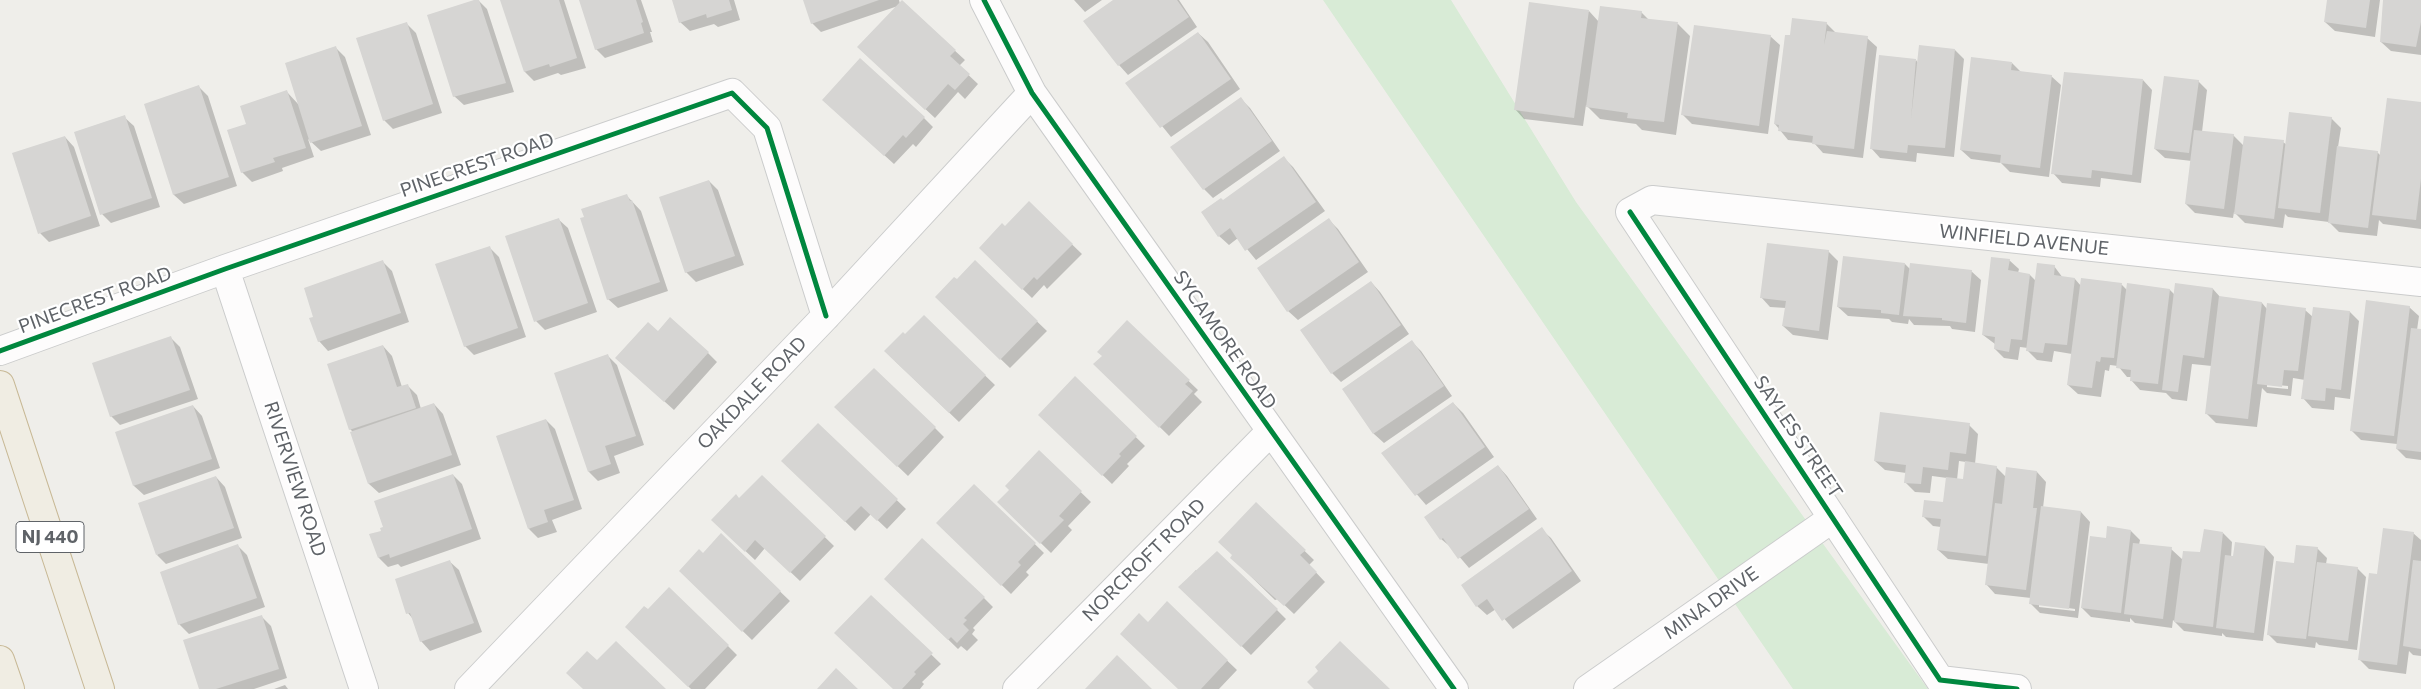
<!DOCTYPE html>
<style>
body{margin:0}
canvas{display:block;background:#efeeea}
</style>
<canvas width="2421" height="689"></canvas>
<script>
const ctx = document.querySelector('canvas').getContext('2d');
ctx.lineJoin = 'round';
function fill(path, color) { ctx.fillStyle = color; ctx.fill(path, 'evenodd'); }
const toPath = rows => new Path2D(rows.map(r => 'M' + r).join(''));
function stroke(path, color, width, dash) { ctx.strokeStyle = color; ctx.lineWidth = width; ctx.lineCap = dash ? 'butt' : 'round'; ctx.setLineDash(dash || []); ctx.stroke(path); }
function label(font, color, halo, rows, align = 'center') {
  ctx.font = font + ' Commissioner,sans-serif'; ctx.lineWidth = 4.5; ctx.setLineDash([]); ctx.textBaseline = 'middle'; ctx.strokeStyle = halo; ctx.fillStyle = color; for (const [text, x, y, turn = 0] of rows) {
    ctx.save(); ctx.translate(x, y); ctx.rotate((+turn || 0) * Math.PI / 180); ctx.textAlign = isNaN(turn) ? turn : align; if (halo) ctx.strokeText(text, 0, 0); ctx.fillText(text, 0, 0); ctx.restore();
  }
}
fill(toPath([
 [1323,0,1451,0,1576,202,1928,689,1793,689]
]), '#d8ebd6');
fill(toPath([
 [478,0,487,9,514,92,464,105,454,96],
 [502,0,564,0,586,68,561,75,558,73,534,81,525,72],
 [580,0,641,0,652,32,650,32,653,42,605,58,596,49],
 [673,0,734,0,740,20,718,27,714,24,690,31,680,22],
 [805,0,899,0,900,4,902,2,965,60,959,66,978,84,965,99,958,92,935,118,868,56,898,6,821,32,812,23],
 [1074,0,1102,0,1085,12],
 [1116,0,1179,0,1197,27,1128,75,1119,65],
 [2328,0,2380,0,2375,37,2335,31,2325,22],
 [2384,0,2421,0,2421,55,2391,51,2381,42],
 [1589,11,1599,22,1641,12,1649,20,1678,24,1690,36,1676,135,1642,130,1636,124,1600,119,1586,105,1583,126,1524,119,1515,109],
 [406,23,416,33,442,113,393,129,384,120],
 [1826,23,1836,33,1867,38,1877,47,1863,158,1823,153,1814,143,1788,140,1775,124,1791,36],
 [1198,33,1208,42,1240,89,1171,137,1127,83],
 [1770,36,1780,45,1768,134,1692,124,1683,115],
 [336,48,345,57,371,135,321,151,308,139,314,157,282,168,283,171,252,182,242,172,248,125,287,92,299,105],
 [1955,50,1964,59,1954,157,1917,153,1916,162,1880,158,1871,148,1916,60,1918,63],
 [2012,63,2021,72,2051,76,2061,85,2049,177,2010,172,2001,163,1971,159,1961,150],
 [2143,80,2152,90,2141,183,2101,178,2100,187,2062,183,2053,173],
 [2198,81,2207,90,2202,132,2233,135,2244,146,2283,142,2287,145,2331,118,2341,128,2338,147,2377,152,2381,156,2421,103,2421,229,2383,224,2379,220,2377,236,2339,232,2329,222,2288,217,2285,214,2283,228,2245,223,2234,212,2233,218,2195,213,2186,204,2192,161,2165,158,2155,149],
 [199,87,208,96,237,186,184,204,174,195,145,105],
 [1241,99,1250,108,1280,151,1213,198,1204,189],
 [833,109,924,118,933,127,916,147,913,144,894,164],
 [124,117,134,126,160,207,111,223,102,214],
 [65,137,74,147,100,226,49,242,40,233],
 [1284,158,1293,167,1325,211,1256,260,1238,238,1229,245,1219,236,1223,201],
 [709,181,718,190,744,265,696,282,686,272],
 [627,196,641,211,668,291,618,308,608,299],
 [1029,203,1082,254,1047,289,1044,285,1032,298,980,248,1005,228],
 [558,219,568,228,597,312,545,330,536,321],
 [1329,220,1338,229,1368,272,1298,320,1288,311,1259,268],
 [489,247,499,257,526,337,474,355,465,346],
 [1828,251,1838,261,1828,340,1793,335,1783,326,1786,308,1770,307,1761,297],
 [2009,260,2019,269,2018,273,2030,275,2036,281,2054,266,2063,278,2075,279,2081,286,2082,280,2122,285,2127,290,2170,290,2175,295,2213,289,2221,298,2262,303,2267,309,2305,310,2313,317,2350,312,2359,321,2350,399,2335,397,2334,410,2312,408,2303,398,2305,380,2293,378,2291,396,2267,393,2262,388,2257,427,2216,423,2206,413,2212,366,2192,364,2187,401,2172,399,2166,393,2140,390,2131,380,2131,377,2127,377,2118,366,2110,365,2109,371,2105,370,2101,397,2078,394,2068,385,2072,354,2054,351,2052,362,2037,360,2028,351,2028,348,2020,347,2018,360,2004,358,1995,349,1995,344,1983,335],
 [2267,384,2288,386,2288,389,2267,387],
 [383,262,392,271,409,322,328,351,319,341],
 [975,262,1047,331,1010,368,936,297,957,281],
 [1905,264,1911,270,1971,271,1981,280,1975,332,1952,329,1950,326,1914,325,1909,319,1908,324,1892,322,1889,319,1848,316,1838,307],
 [1371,282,1380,292,1409,334,1341,382,1332,373],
 [2409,307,2419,316,2417,330,2421,331,2421,460,2406,458,2397,449,2397,444,2361,440,2351,430],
 [924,317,995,385,959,422,895,361,905,336],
 [1127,322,1198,390,1194,394,1202,402,1169,436,1095,364,1103,356],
 [658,333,708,353,717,362,674,410,626,367],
 [171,338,180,347,198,399,120,425,111,416],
 [1412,342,1421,351,1452,396,1384,443,1374,434,1344,389],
 [383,346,392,356,402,387,407,385,417,395,421,409,434,404,443,414,461,465,379,493,369,484,353,432,350,429],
 [608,356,617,365,644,445,614,456,620,473,598,481,589,472,556,374],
 [1075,378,1145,446,1127,464,1129,466,1112,484,1040,415],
 [1453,403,1463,413,1494,457,1426,505,1408,484],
 [193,406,202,416,220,468,144,495,134,486,116,433],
 [845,416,935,428,944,437,908,476],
 [546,420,555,429,582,509,552,520,557,532,538,538,529,529],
 [818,424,906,509,887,529,871,514,855,531,792,470],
 [1969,425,1978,434,1975,464,1996,467,2006,477,2037,472,2046,482,2043,508,2081,512,2090,522,2078,618,2040,613,2031,604,2031,598,1995,594,1986,584,1989,564,1948,559,1938,550,1941,527,1933,526,1923,516,1944,503,1947,478,1932,476,1930,493,1915,492,1905,482,1906,473,1885,470,1875,461],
 [1959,461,1966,462,1964,481,1957,480],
 [2039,604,2075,609,2075,611,2039,607],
 [1039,452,1091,502,1068,526,1072,530,1051,553,999,502,1011,491],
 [1498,466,1507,476,1537,519,1469,568,1452,548,1441,539],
 [453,475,462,484,481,539,401,567,398,564,388,567,379,558,383,531],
 [762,476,834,546,800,581,765,548,755,560,722,529,740,499],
 [216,477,225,487,242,538,166,564,157,555],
 [974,485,1044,553,1026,572,1029,575,1011,594,938,523],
 [1256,504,1314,560,1309,565,1325,582,1294,614,1278,599,1275,600,1232,558],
 [1541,529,1551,538,1581,581,1513,629,1496,609,1487,615,1477,606],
 [2131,531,2140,540,2139,545,2171,549,2183,560,2201,554,2223,533,2232,542,2231,557,2265,547,2274,557,2263,641,2226,637,2222,633,2222,636,2184,631,2173,620,2172,628,2135,623,2130,618,2130,622,2091,617,2082,608,2107,539],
 [2413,533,2421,540,2421,656,2413,655,2409,651,2406,674,2369,669,2360,660,2378,575],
 [721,535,790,601,752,640,690,580,703,554],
 [238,546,247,555,265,607,189,634,179,624],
 [2317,548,2327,558,2326,564,2357,568,2366,577,2357,650,2319,645,2316,642,2315,648,2277,643,2268,634,2295,565],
 [449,561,459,570,482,632,430,651,421,641,413,619,408,613],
 [1196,570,1277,610,1286,619,1251,655,1180,587],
 [895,588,984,598,993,607,973,628,975,630,972,634,978,640,967,651,961,646,958,649],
 [871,596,941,664,922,682,924,684,920,689,894,689],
 [1167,603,1237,670,1219,689,1179,689,1148,624],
 [262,617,271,626,287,678,254,689,200,689],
 [627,627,728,646,737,655,705,689,691,689],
 [285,685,288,689,274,689]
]), '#0003');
fill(toPath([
 [474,0,479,0,506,83,453,97,427,15],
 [500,0,559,0,577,58,550,67,549,64,524,72],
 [579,0,636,0,643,22,641,23,644,33,595,50],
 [672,0,729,0,732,10,707,18,706,14,679,23],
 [803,0,879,0,811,24],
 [902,0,956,50,950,56,970,74,955,90,948,84,925,110,857,47],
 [1113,0,1177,0,1189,17,1118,66,1083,21],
 [2327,0,2370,0,2366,28,2324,22],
 [2383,0,2421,0,2421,22,2416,47,2380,42],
 [1529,2,1589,10,1574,118,1514,110],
 [1600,6,1642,11,1641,18,1678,22,1664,122,1627,118,1628,113,1586,107],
 [1792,18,1827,22,1824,45,1827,31,1868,36,1854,149,1812,144,1813,136,1778,131,1779,125,1774,124,1785,35,1790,35],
 [407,22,433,104,383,121,356,38],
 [1694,25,1771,35,1759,126,1681,115],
 [1198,32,1231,79,1160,128,1125,83],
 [1919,45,1955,49,1945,148,1908,145,1907,153,1870,149,1879,55,1916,59,1911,119],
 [336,46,362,126,310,143,285,63],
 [1971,57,2012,62,2011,70,2052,75,2040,168,2000,163,2001,155,1960,150],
 [860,58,925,117,906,138,903,135,884,156,822,100],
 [2064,72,2143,79,2132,175,2092,170,2091,178,2051,174],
 [2164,76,2199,80,2189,153,2154,149],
 [199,85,229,177,173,195,144,104],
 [287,90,306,148,273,158,275,162,241,173,227,130,246,124,240,106],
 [1241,97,1272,141,1203,190,1170,147],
 [2387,98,2421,102,2421,179,2416,220,2372,215],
 [2289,112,2332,117,2320,213,2278,208],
 [125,115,152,198,100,215,74,132],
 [2194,130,2234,134,2224,209,2185,204],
 [65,136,91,216,38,234,12,153],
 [2244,136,2284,140,2274,219,2234,214],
 [2337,146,2378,151,2368,228,2328,223],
 [1284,156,1316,202,1245,251,1230,228,1218,237,1201,212,1221,198,1223,200],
 [709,180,735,256,685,273,659,197],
 [627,194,630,201,632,200,660,282,607,300,580,218,584,217,581,209],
 [1029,201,1073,244,1037,280,1034,277,1022,290,979,248,1002,223,1005,226],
 [559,218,588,303,534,322,505,236],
 [1329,218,1359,262,1287,312,1257,268],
 [1767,243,1829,250,1819,331,1782,326,1786,301,1760,298],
 [490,246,518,328,464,347,435,264],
 [1843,256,1905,263,1899,315,1881,313,1881,310,1837,307],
 [1991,257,2010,259,2008,270,2030,274,2022,340,2011,339,2009,352,1994,349,1995,337,1982,335],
 [383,260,401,313,318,342,309,318,313,317,304,288],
 [975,260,1038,321,1000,360,935,297,954,277,957,279],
 [1910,263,1972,270,1966,323,1942,320,1942,318,1903,316],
 [2037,263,2055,265,2054,275,2075,278,2067,345,2045,343,2043,353,2026,351],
 [2081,278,2122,283,2114,358,2101,357,2100,362,2096,361,2092,388,2067,385],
 [1371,281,1401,325,1331,374,1300,330],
 [2127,283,2170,289,2158,384,2130,381,2131,370,2116,368],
 [2175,283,2213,288,2204,358,2183,355,2178,392,2162,390],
 [2219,296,2262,302,2248,419,2205,414],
 [2366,300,2410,306,2394,436,2350,431],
 [2267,303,2306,308,2298,371,2284,370,2282,387,2257,384],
 [2313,307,2350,311,2341,390,2326,388,2325,401,2301,399],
 [924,315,986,375,949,413,884,351,903,332,905,334],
 [670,317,709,352,664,402,615,358,648,322,658,331],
 [1127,320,1190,380,1185,384,1193,391,1159,428,1093,364,1102,356,1097,352],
 [2411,328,2421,329,2421,452,2396,449],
 [171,336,190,390,110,417,92,363],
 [1412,340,1444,386,1373,434,1342,389],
 [383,345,397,387,408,384,416,408,349,430,327,364],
 [608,354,636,436,605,446,611,464,588,472,554,373],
 [874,368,936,427,897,467,834,407],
 [1075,376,1137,436,1119,454,1121,456,1102,476,1038,415],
 [1453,402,1485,447,1415,496,1381,453],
 [434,403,452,455,368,484,350,432],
 [193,405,212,459,133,486,115,432],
 [1880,412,1970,423,1966,454,1950,452,1948,470,1923,467,1921,484,1904,483,1906,465,1874,461],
 [546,419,574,500,544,510,548,522,528,529,496,436],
 [818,423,898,499,877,521,861,506,845,522,781,461],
 [1039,450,1082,491,1059,516,1064,520,1040,544,997,502,1009,490,1005,486],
 [1965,461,1997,466,1986,556,1937,550,1941,519,1922,517,1924,500,1943,502,1946,477,1963,479],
 [1498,465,1529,509,1458,559,1443,538,1440,540,1424,517],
 [2006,467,2037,471,2033,508,2037,508,2026,590,1985,585,1995,503,2002,504],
 [453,474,472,529,390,558,389,554,378,558,369,534,381,531,380,528,383,527,374,501],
 [762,475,826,536,790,573,755,540,745,552,711,520,736,494,739,498],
 [216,476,234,528,156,555,138,503],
 [974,484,1036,543,1018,562,1021,565,1001,586,936,523],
 [1256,502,1306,550,1300,555,1317,572,1284,606,1230,558,1232,555,1218,542],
 [2041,506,2081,511,2069,609,2029,604],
 [2107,526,2131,530,2121,613,2081,608,2090,536,2106,538],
 [1542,527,1572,571,1502,621,1487,599,1476,607,1461,585],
 [2383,528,2414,532,2397,665,2358,660,2369,573,2377,574],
 [2204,529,2223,532,2213,627,2174,622,2183,551,2200,552],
 [721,533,781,591,742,632,679,571,699,549,703,553],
 [922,538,985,597,964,618,967,620,963,624,969,630,957,643,951,637,948,640,884,579],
 [2235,542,2265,546,2254,633,2216,628,2225,555,2233,556],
 [2133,543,2172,547,2163,619,2124,614],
 [238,544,257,598,178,625,160,572],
 [2296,545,2318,547,2306,639,2267,635,2276,561,2294,563],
 [1217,551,1278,609,1241,647,1178,587],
 [450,560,474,623,420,642,410,613,406,614,395,579],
 [2413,560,2421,561,2421,649,2403,646],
 [2317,562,2358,567,2348,641,2308,636],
 [669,587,729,645,688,687,625,627,644,606,648,609],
 [871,595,933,653,914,672,916,674,902,689,893,689,834,633],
 [1167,601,1228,660,1201,689,1178,689,1120,634,1139,613,1148,622],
 [262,615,279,669,216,689,199,689,183,640],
 [616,641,666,689,583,689,566,673,587,651,597,660],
 [1340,641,1390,689,1314,689,1307,682,1318,671,1315,667],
 [1117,655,1152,689,1085,689],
 [836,668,858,689,817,689]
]), '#d6d5d3');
const street = toPath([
 [984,0,1032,93,1454,689],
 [225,269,364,689],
 [0,351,225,269,732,93,767,128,826,316],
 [469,689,826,316,1032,93],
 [1017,689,1271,431],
 [1588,689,1833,518],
 [2017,689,1940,680,1630,212,1652,200,2421,282]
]);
const highway = toPath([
 [0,385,100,689],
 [0,660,10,689]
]);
stroke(street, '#cbcccc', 30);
stroke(highway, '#c8b996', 30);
stroke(street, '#fdfcfc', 28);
stroke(highway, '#f0ede3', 28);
stroke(toPath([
 [984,0,1032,93,1454,689],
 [1630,212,1940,680,2017,689],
 [0,351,225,269,732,93,767,128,826,316]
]), '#00873e', 5);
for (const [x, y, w] of [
 [50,537,68]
]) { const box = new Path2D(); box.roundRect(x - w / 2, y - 15.5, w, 31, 4); ctx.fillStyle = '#fff'; ctx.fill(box); stroke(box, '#5f6368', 1); }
label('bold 18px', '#5f6368', null, [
 ["NJ 440",50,537]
]);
label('19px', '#5f6368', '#fff', [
 ["PINECREST ROAD",477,165,-19],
 ["WINFIELD AVENUE",2024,240,6],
 ["PINECREST ROAD",95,300,-20],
 ["SYCAMORE ROAD",1225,340,55],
 ["OAKDALE ROAD",752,393,-46],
 ["SAYLES STREET",1798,437,56],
 ["RIVERVIEW ROAD",295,479,72],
 ["NORCROFT ROAD",1144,560,-45],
 ["MINA DRIVE",1711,603,-35]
]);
</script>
